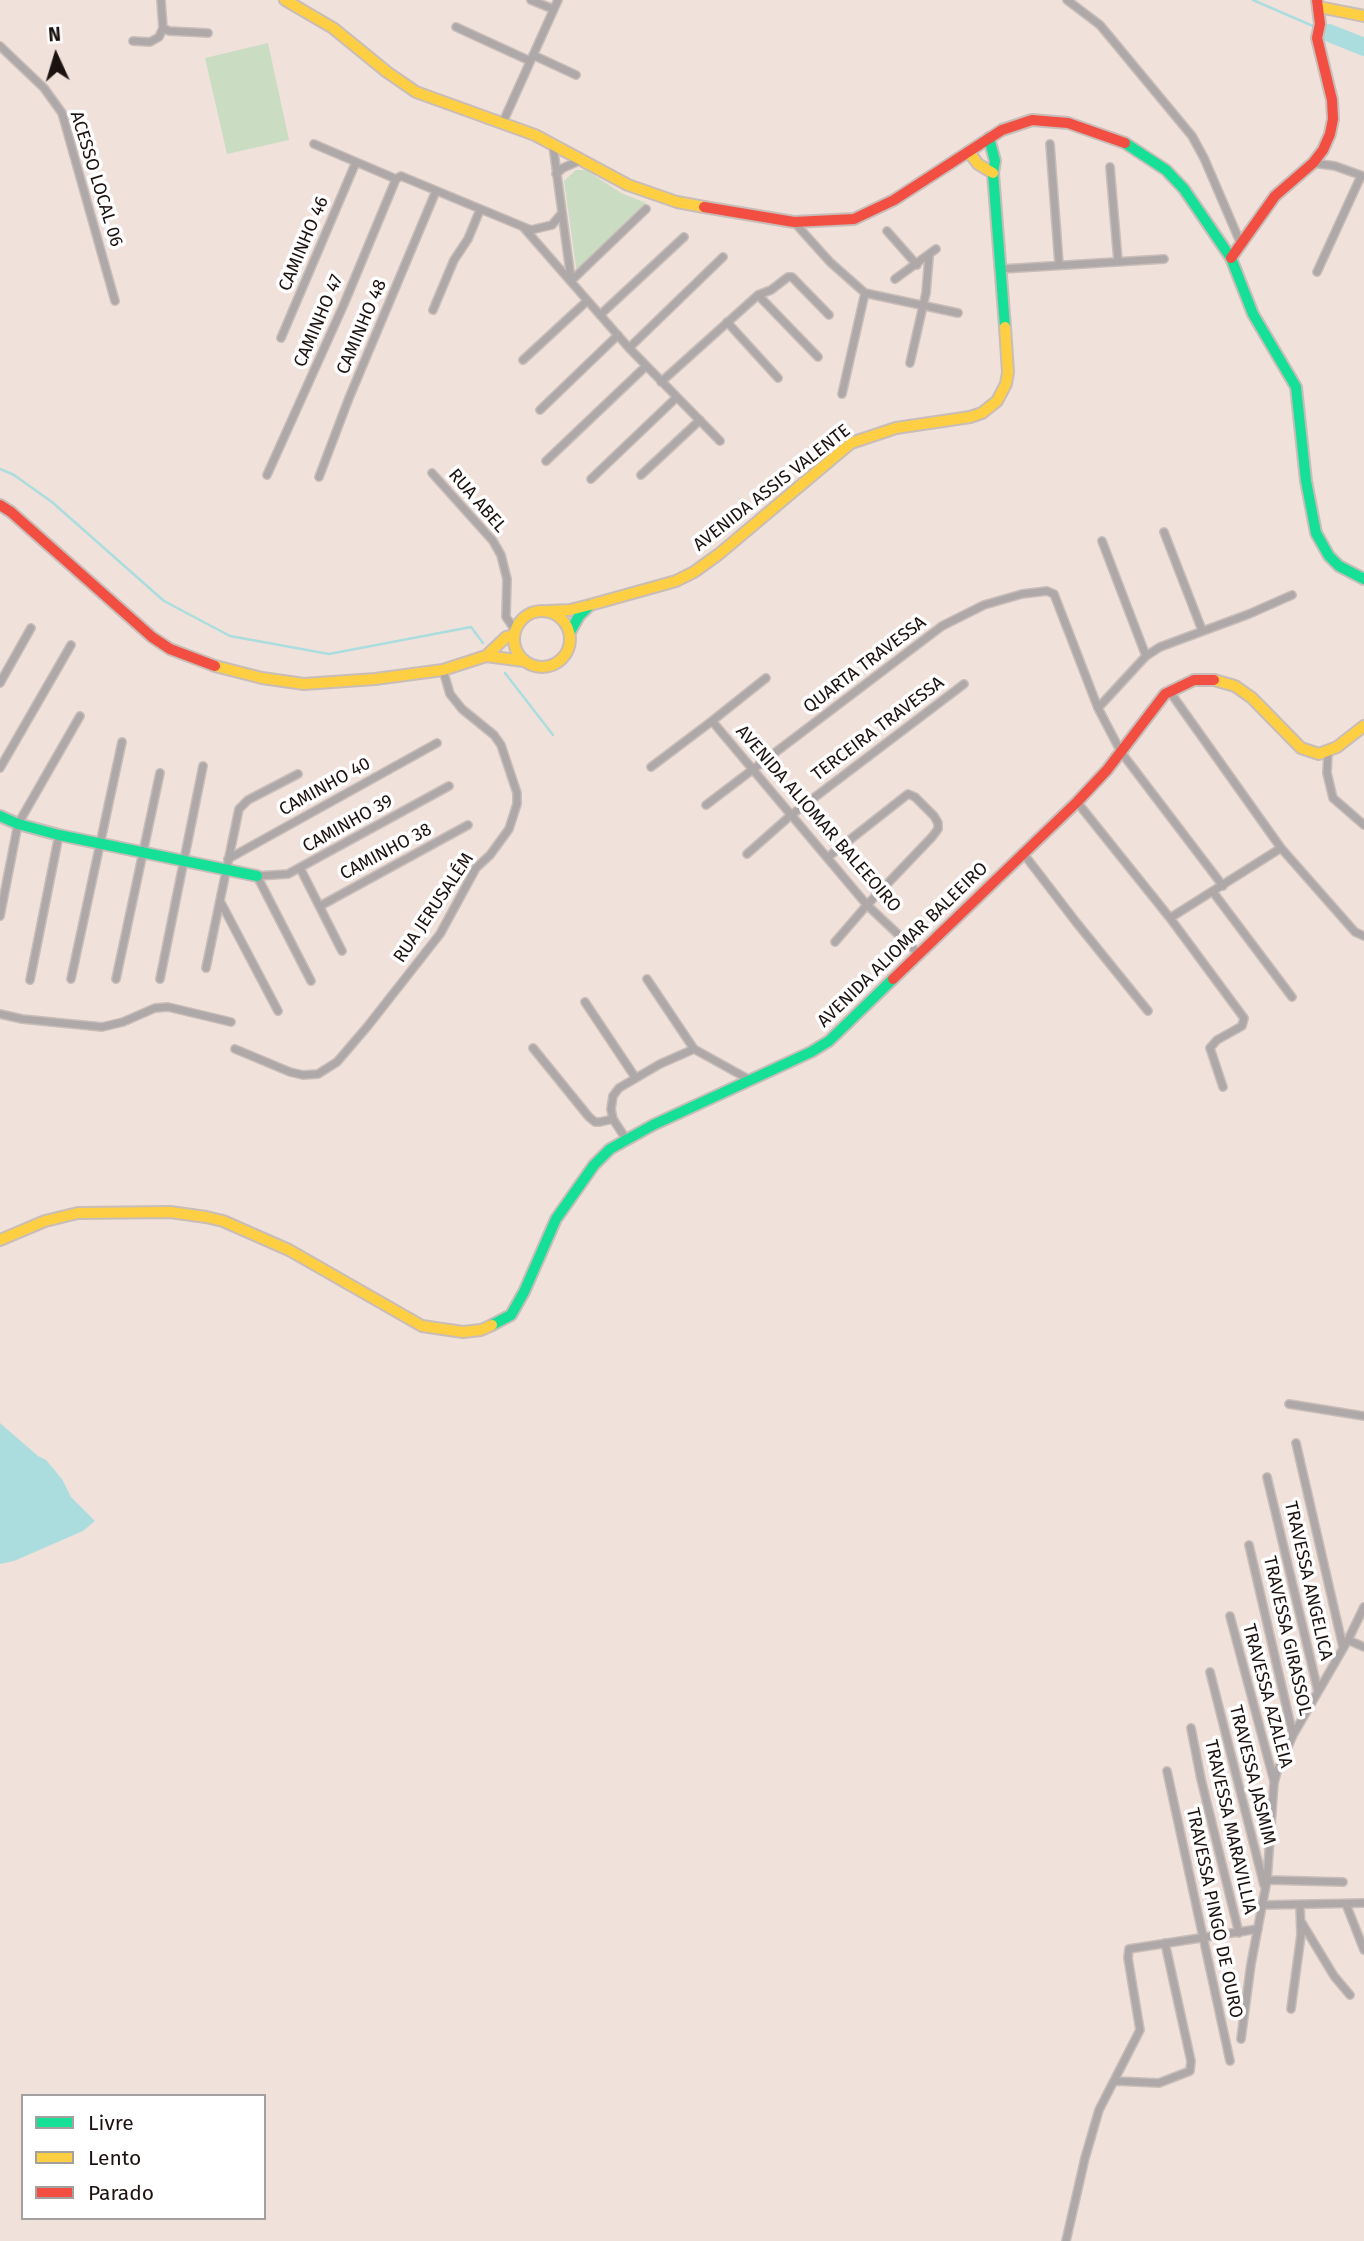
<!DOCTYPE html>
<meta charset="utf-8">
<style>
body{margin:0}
#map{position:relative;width:1364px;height:2241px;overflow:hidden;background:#f0e1db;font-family:"Fira Sans",sans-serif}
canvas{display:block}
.legend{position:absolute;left:21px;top:2094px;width:245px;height:126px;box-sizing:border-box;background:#fff;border:2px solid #a4a09f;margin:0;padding:9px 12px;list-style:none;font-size:21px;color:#1c120f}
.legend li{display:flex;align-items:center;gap:14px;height:35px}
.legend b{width:35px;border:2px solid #a4a09f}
.north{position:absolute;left:21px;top:21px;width:70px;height:70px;-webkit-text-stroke:5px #fff;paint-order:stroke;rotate:356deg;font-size:19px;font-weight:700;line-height:28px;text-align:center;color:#1c120f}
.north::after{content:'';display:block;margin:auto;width:24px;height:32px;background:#1c120f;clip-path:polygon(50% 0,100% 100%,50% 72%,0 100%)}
</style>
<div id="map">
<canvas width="1364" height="2241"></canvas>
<ul class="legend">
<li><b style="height:9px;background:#16e098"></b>Livre</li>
<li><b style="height:9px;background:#ffcf43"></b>Lento</li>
<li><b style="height:9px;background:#f24e42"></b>Parado</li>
</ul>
<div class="north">N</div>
</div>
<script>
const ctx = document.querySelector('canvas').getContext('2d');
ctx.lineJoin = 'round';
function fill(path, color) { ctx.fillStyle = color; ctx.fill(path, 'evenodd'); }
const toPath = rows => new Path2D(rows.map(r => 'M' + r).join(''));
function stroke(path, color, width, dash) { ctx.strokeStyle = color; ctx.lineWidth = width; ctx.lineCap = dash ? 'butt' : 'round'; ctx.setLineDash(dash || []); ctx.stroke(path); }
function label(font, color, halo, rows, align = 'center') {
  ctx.font = font + ' "Fira Sans",sans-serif'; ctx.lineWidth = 7; ctx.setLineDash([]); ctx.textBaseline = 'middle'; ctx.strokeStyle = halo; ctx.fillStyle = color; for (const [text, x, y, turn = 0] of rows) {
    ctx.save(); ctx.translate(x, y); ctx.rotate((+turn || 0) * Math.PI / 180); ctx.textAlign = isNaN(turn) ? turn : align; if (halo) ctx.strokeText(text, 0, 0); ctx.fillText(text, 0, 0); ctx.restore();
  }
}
fill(toPath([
 [268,43,289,140,227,154,205,58],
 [576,170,586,170,621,193,646,203,577,274,564,181]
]), '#caddc3');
fill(toPath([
 [0,1423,38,1456,46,1460,62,1479,71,1497,95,1521,83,1531,14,1561,0,1564]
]), '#acddde');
stroke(toPath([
 [1253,0,1313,26],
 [0,469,14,475,52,502,164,601,230,636,329,654,471,627,483,643],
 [505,673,553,735]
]), '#acddde', 2.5);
stroke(toPath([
 [1329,33,1364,47]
]), '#acddde', 18);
const street = toPath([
 [161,0,163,28,169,31,208,33],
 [531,0,553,9],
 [1067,0,1100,25,1192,136,1204,158,1241,244],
 [456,27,530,61],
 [133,41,150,42,159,37,163,28],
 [0,46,44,88,62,113,115,301],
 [533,55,576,75],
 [503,122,558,0],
 [314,144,396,179,401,176,531,230,552,225,562,213],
 [1050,144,1059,264],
 [553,145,571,279],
 [1313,163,1335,166,1363,176],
 [1110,167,1118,261],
 [556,174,563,168,581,160],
 [794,222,830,262,865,293,958,313],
 [524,228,629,348,720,441],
 [887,231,917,265],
 [1002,269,1164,259],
 [1317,272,1361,176],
 [895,279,936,249],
 [571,281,646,209],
 [758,295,818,357],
 [433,310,454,260,468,239,480,210],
 [600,315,684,237],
 [727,322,778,378],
 [281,338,356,162],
 [629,348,723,257],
 [523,360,587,301],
 [910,363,926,293,929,257],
 [661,382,758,295,771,290,788,277,792,277,829,315],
 [842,394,865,293],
 [540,410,618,335],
 [546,461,646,366],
 [432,473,493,541,501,555,507,579,506,617,515,630],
 [267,475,344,304,396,179],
 [641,475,700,420],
 [319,477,349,398,436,191],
 [591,479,677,397],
 [1164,532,1202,630],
 [1102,541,1146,656],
 [766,678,712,721,867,905,920,955],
 [0,683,31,628],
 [1170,692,1281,848,1355,932,1364,936],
 [1098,708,1146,656,1160,647,1249,614,1292,595],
 [1328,753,1327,773,1333,798,1364,825],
 [651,767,712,721],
 [0,768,71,645],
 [1077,802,1170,918,1281,848],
 [706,805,942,626,984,605,1022,594,1047,591,1054,594,1098,708,1121,752,1223,886],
 [1023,853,1076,922,1148,1011],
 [747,854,790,816,964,684],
 [828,857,908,794,915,797,934,816,938,823,938,829,932,837,867,905,835,942],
 [228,859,437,743],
 [300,868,342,951],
 [1213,892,1292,997],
 [220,901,278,1011],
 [320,906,468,825],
 [0,916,18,824,80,716],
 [1170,918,1244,1018,1242,1026,1217,1040,1210,1048,1223,1087],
 [206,968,239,809,248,800,298,774],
 [71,979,122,742],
 [116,979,160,773],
 [160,979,203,766],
 [647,979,694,1049],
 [30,980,59,835],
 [311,981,257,876,288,874,449,786],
 [585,1002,635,1077],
 [0,1014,22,1019,102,1027,123,1022,155,1008,168,1007,231,1022],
 [533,1048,589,1117,595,1122,600,1122,613,1119],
 [235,1049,290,1072,303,1075,318,1074,337,1062,367,1027,440,934,476,868,490,855,509,829,517,804,517,793,501,745,494,735,462,709,450,694,443,670],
 [626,1139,613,1119,611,1109,613,1096,619,1088,660,1064,694,1049,750,1080],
 [1289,1404,1364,1416],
 [1296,1443,1343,1647],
 [1267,1477,1318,1691],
 [1249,1545,1293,1735],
 [1230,1616,1274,1781],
 [1348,1640,1364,1647],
 [1210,1672,1264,1885],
 [1191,1728,1201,1779,1239,1933],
 [1167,1771,1230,2061],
 [1267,1880,1343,1882],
 [1346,1904,1364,1950],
 [1262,1905,1364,1903],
 [1302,1923,1334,1976,1350,1995],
 [1291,2009,1301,1935,1300,1906],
 [1241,2039,1251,1964,1267,1880,1274,1783,1277,1772,1293,1735,1348,1640,1364,1607],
 [1115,2081,1159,2083,1190,2071,1191,2061,1165,1943],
 [1066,2241,1085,2158,1099,2110,1140,2030,1128,1958,1129,1949,1258,1929]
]);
const fast = toPath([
 [989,138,995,161,993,173,1005,327],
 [1125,143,1166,170,1184,189,1231,258,1253,314,1296,387,1306,481,1316,533,1329,556,1339,566,1364,579],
 [570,632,579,616,590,605],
 [0,816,18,824,59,835,257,876],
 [492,1325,511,1315,524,1292,556,1219,594,1165,610,1149,653,1125,811,1052,829,1041,893,979]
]);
const slow = toPath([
 [285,0,333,28,387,72,416,92,535,135,628,185,677,202,704,207],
 [1319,7,1364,16],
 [969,152,978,164,993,173],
 '514 639a28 28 0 1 1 56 0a28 28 0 1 1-56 0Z',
 [547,611,570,610,590,605,676,581,694,572,719,554,851,443,896,428,970,417,982,413,997,401,1006,384,1008,372,1005,327],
 [486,656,506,637,514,635],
 [215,666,262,678,304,684,375,679,443,670,486,656,524,661],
 [1214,680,1235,686,1252,698,1301,748,1319,754,1337,747,1364,726],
 [0,1240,45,1221,78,1213,170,1212,206,1217,223,1221,289,1250,422,1326,463,1332,481,1330,492,1325]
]);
const jam = toPath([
 [704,207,794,222,854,219,894,200,1002,130,1032,120,1068,123,1125,143],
 [1231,258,1275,196,1313,163,1323,150,1330,134,1333,119,1332,100,1317,38,1320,24,1317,0],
 [0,505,11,512,152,637,170,649,215,666],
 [893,979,1077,802,1107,770,1165,694,1194,680,1214,680]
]);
stroke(street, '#c8bdb8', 10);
stroke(fast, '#c8bdb8', 14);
stroke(slow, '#c8bdb8', 14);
stroke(jam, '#c8bdb8', 14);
stroke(street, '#afa8a9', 7);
stroke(fast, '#16e098', 10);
stroke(slow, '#ffcf43', 10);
stroke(jam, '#f24e42', 10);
label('18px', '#1c120f', '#fff', [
 ["ACESSO LOCAL 06",96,179,73],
 ["CAMINHO 46",304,244,-67],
 ["CAMINHO 47",319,321,-67],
 ["CAMINHO 48",362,327,-67],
 ["AVENIDA ASSIS VALENTE",772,488,-38],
 ["RUA ABEL",477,501,49],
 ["QUARTA TRAVESSA",865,665,-37],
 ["TERCEIRA TRAVESSA",878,729,-37],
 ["CAMINHO 40",325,787,-29],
 ["AVENIDA ALIOMAR BALEEOIRO",818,819,49],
 ["CAMINHO 39",348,824,-29],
 ["CAMINHO 38",386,852,-28],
 ["RUA JERUSALÉM",434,908,-56],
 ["AVENIDA ALIOMAR BALEEIRO",903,945,-44],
 ["TRAVESSA ANGELICA",1308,1581,77],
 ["TRAVESSA GIRASSOL",1287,1636,77],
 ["TRAVESSA AZALEIA",1267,1696,75],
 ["TRAVESSA JASMIM",1252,1775,76],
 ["TRAVESSA MARAVILLIA",1230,1827,77],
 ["TRAVESSA PINGO DE OURO",1214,1913,78]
]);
</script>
